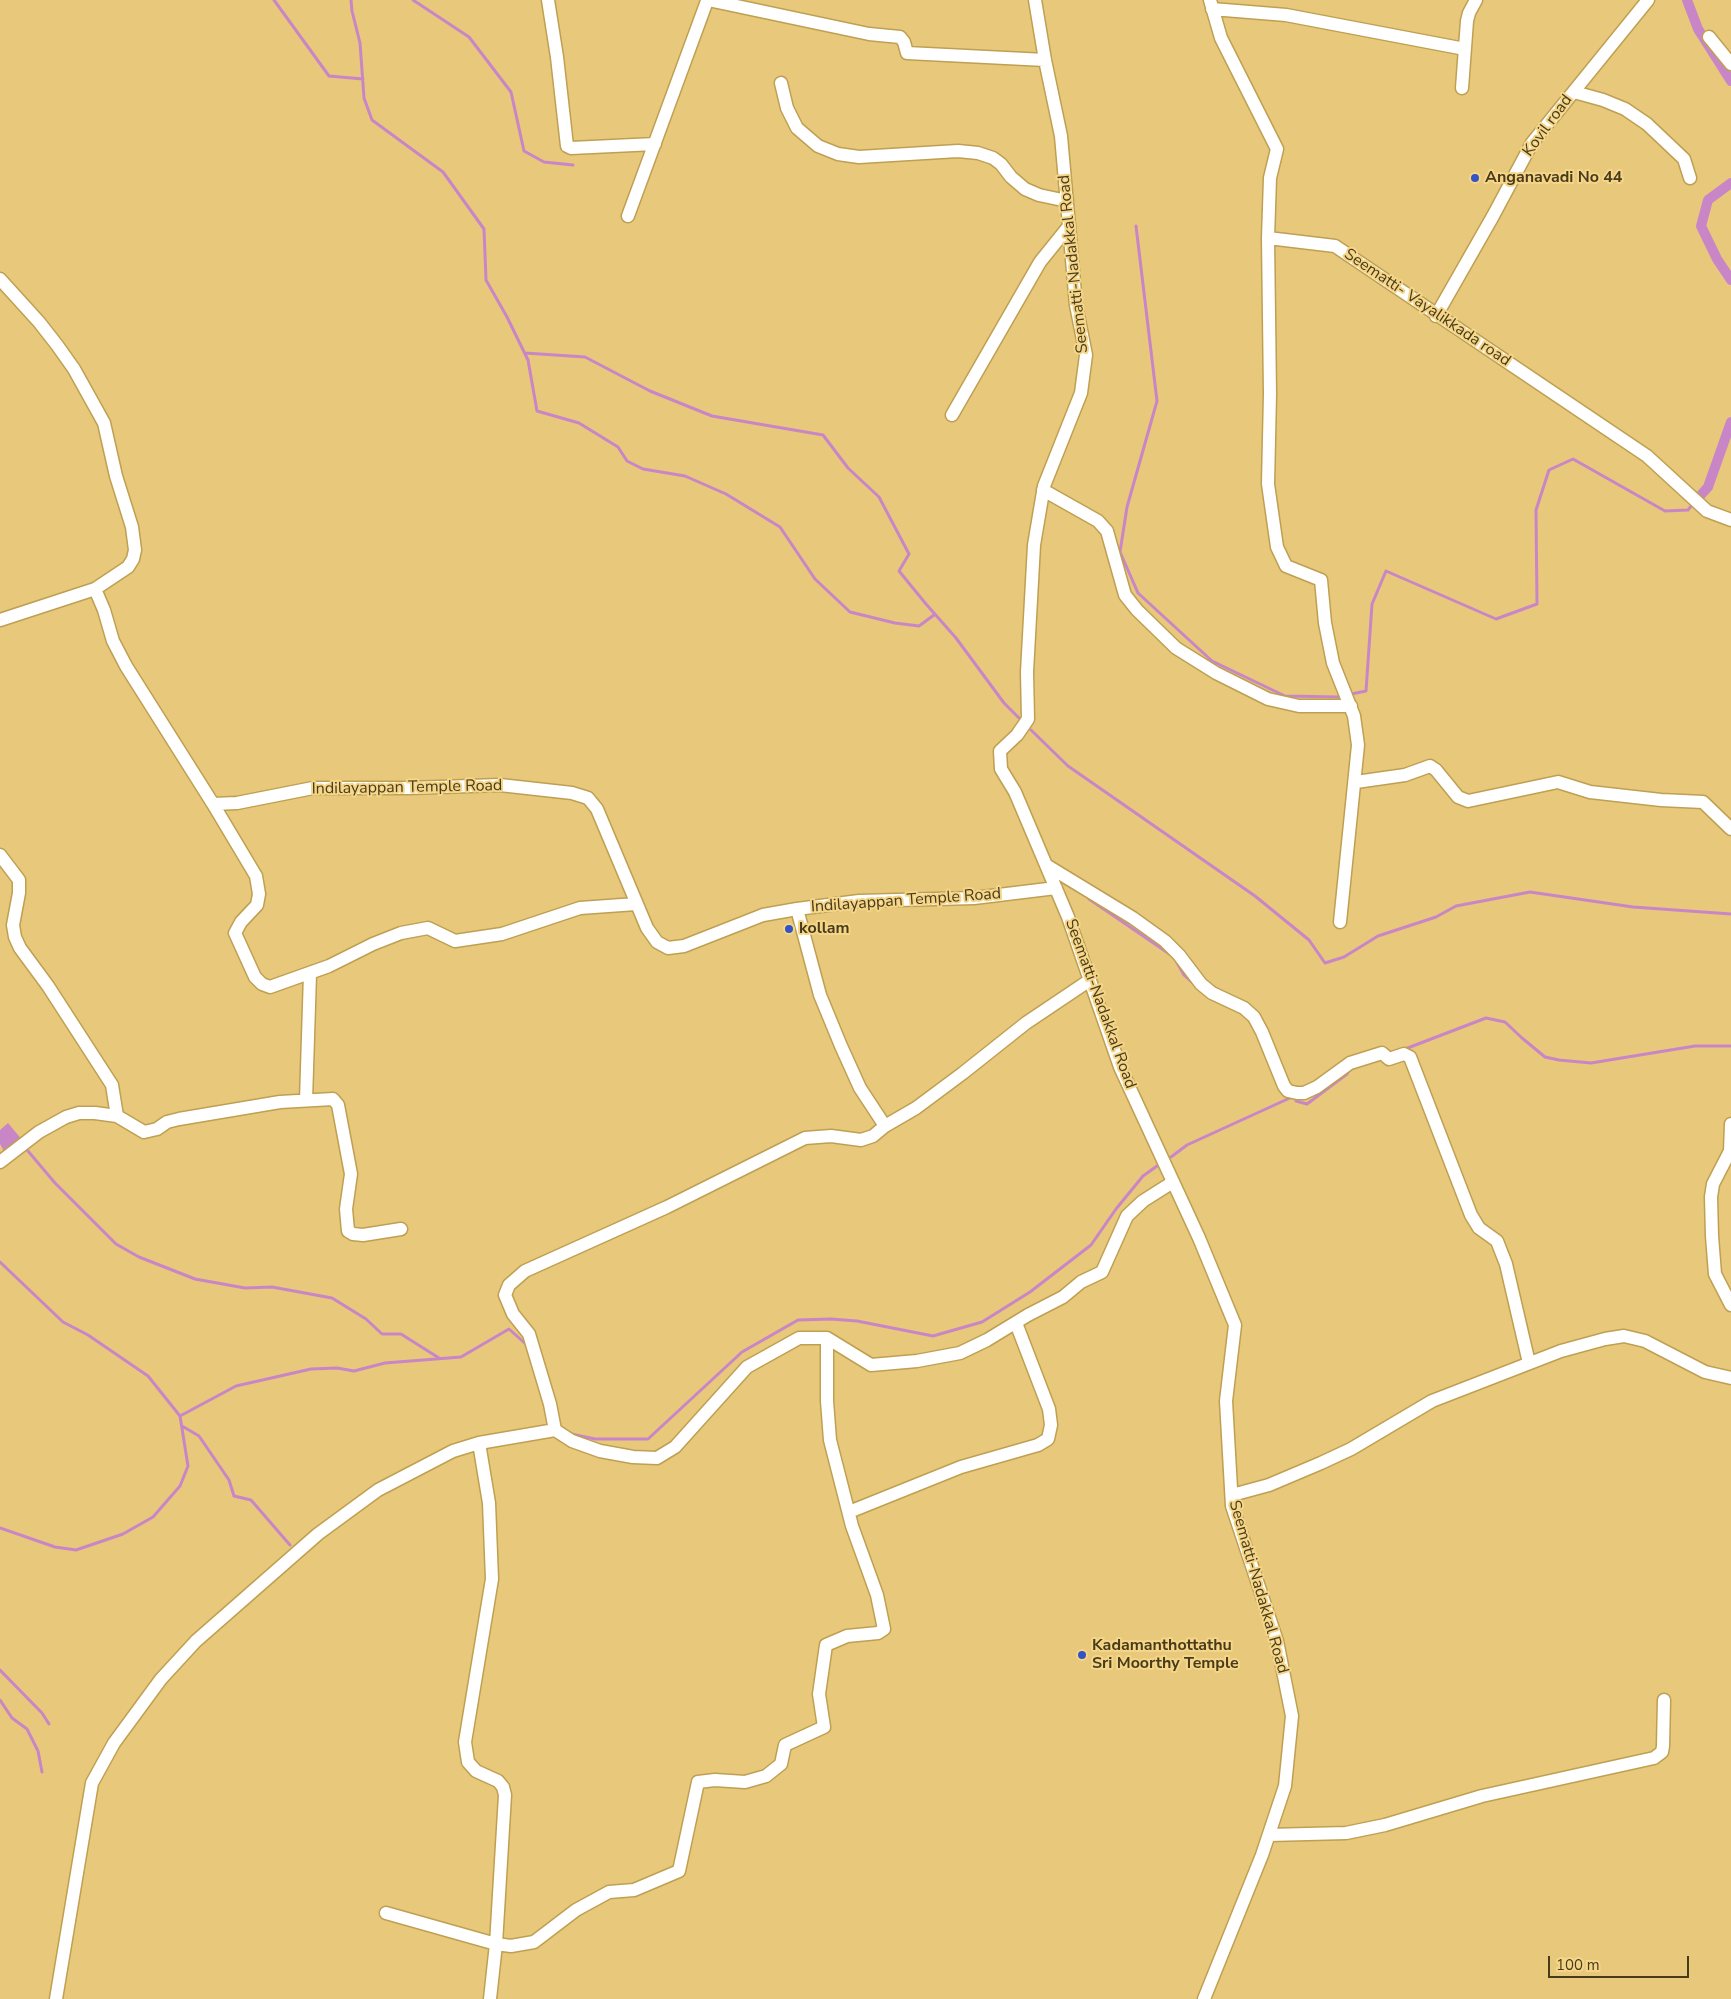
<!DOCTYPE html>
<style>
body{margin:0}
#map{position:relative;width:1731px;height:1999px;overflow:hidden;background:#e8c87a;font-family:"Nunito Sans",sans-serif}
canvas{display:block}
.scale{position:absolute;left:1548px;top:1956px;width:141px;height:22px;box-sizing:border-box;border:2px solid #483b1b;border-top:0;padding-left:6px;font-size:15px;line-height:18px;white-space:nowrap;color:#483b1b;-webkit-text-stroke:4px #f5d587;paint-order:stroke}
</style>
<div id="map">
<canvas width="1731" height="1999"></canvas>
<div class="scale">100 m</div>
</div>
<script>
const ctx = document.querySelector('canvas').getContext('2d');
ctx.lineJoin = 'round';
function fill(path, color) { ctx.fillStyle = color; ctx.fill(path, 'evenodd'); }
const toPath = rows => new Path2D(rows.map(r => 'M' + r).join(''));
function stroke(path, color, width, dash) { ctx.strokeStyle = color; ctx.lineWidth = width; ctx.lineCap = dash ? 'butt' : 'round'; ctx.setLineDash(dash || []); ctx.stroke(path); }
function label(font, color, halo, rows, align = 'center') {
  ctx.font = font + ' "Nunito Sans",sans-serif'; ctx.lineWidth = 4; ctx.setLineDash([]); ctx.textBaseline = 'middle'; ctx.strokeStyle = halo; ctx.fillStyle = color; for (const [text, x, y, turn = 0] of rows) {
    ctx.save(); ctx.translate(x, y); ctx.rotate((+turn || 0) * Math.PI / 180); ctx.textAlign = isNaN(turn) ? turn : align; if (halo) ctx.strokeText(text, 0, 0); ctx.fillText(text, 0, 0); ctx.restore();
  }
}
fill(toPath([
 [8,1123,23,1141,5,1153,0,1144,0,1130]
]), '#c986c7');
stroke(toPath([
 [274,0,329,76,363,79],
 [351,0,352,11,360,43,364,98,372,120,443,172,484,229,486,280,507,317,528,360,537,411,579,423,618,447,627,461,643,469,685,476,726,494,780,527,815,579,850,612,895,623,919,626,934,615],
 [413,0,469,37,511,92,524,151,544,162,573,165],
 [1136,226,1157,401,1127,507,1120,552,1138,593,1212,661,1285,696,1339,697],
 [525,353,585,357,650,391,712,416,823,435,848,468,879,497,909,554,899,571,926,604,956,638,1004,703,1019,718],
 [1351,694,1366,691,1372,604,1386,571,1496,619,1537,604,1536,510,1549,470,1573,459,1665,511,1688,510,1692,505],
 [1031,730,1068,766,1255,896,1309,940,1325,963,1344,957,1378,936,1436,917,1456,906,1530,892,1633,907,1731,914],
 [1089,899,1171,955],
 [1175,959,1184,975,1194,984],
 [1405,1049,1486,1018,1505,1022,1522,1038,1545,1057,1559,1060,1591,1063,1695,1046,1731,1046],
 [1296,1101,1307,1104,1347,1074,1350,1069],
 [28,1151,55,1183,116,1244,139,1257,195,1279,245,1288,272,1287,332,1298,366,1319,382,1334,401,1334,439,1358],
 [1171,1157,1187,1145,1292,1097],
 [0,1262,63,1322,88,1335,148,1376,180,1416,236,1386,311,1369,337,1368,354,1371,385,1363,461,1357,509,1329,528,1346],
 [182,1426,199,1436,229,1480,234,1496,251,1500,290,1545],
 [571,1434,595,1439,648,1439,742,1352,798,1320,831,1319,857,1321,933,1336,982,1322,1030,1292,1091,1245,1116,1209,1143,1176,1157,1166],
 [0,1528,55,1547,76,1550,123,1534,153,1517,180,1486,188,1466,180,1416],
 [0,1670,42,1713,49,1724],
 [0,1700,12,1718,27,1729,38,1751,42,1772]
]), '#c986c7', 3);
stroke(toPath([
 [1687,0,1698,29,1731,81],
 [1731,183,1708,200,1701,226,1717,259,1731,280],
 [1699,497,1708,487,1731,422]
]), '#c986c7', 10);
const minor = toPath([
 [548,0,557,57,567,146,571,148,655,144],
 [708,0,869,34,900,37,904,42,907,53,1045,60],
 [1035,0,1045,60,1061,136,1076,305,1086,355,1081,393,1044,486,1034,545,1027,672,1028,719,1017,735,1000,751,1001,769,1015,792,1068,917,1120,1067,1199,1238,1235,1325,1226,1401,1232,1506,1277,1641,1292,1716,1285,1786,1262,1855,1204,1999],
 [1210,0,1221,38,1277,149,1270,178,1268,238,1335,246,1647,456,1707,511,1731,520],
 [1212,9,1286,15,1465,49],
 [1709,37,1731,64],
 [781,83,787,108,797,128,818,146,838,154,859,157,958,151,978,153,993,158,1001,164,1011,177,1025,189,1039,195,1067,201],
 [1462,88,1467,21,1469,13,1476,0],
 [1574,92,1603,100,1625,109,1647,124,1684,159,1690,178],
 [628,216,707,1],
 [1268,238,1270,394,1268,484,1277,547,1286,566,1321,580,1325,623,1333,663,1354,716,1358,745,1340,922],
 [0,279,39,322,57,345,74,369,104,423,116,476,132,527,135,550,133,559,128,567,95,589,104,610,113,641,126,666,213,804,237,803,313,788,409,788,500,785,572,793,588,798,597,809,647,928,657,942,668,948,684,946,763,915,797,909,859,901,974,898,1056,888],
 [1436,316,1493,216,1532,143,1648,0],
 [952,415,1040,262,1069,226],
 [1043,490,1098,521,1107,531,1125,595,1137,610,1176,648,1216,673,1268,699,1299,706,1351,706],
 [0,620,95,589],
 [1356,782,1405,775,1430,766,1436,770,1458,797,1468,801,1558,782,1590,792,1661,800,1703,802,1731,829],
 [213,804,256,876,259,894,257,905,241,922,235,933,255,977,262,984,270,987,329,966,373,944,401,933,428,928,455,941,502,934,580,908,636,904],
 [0,855,19,880,19,893,13,925,15,937,20,948,48,986,112,1085,117,1116],
 [1046,865,1133,918,1165,941,1179,955,1201,984,1212,993,1244,1008,1254,1017,1262,1032,1284,1086,1288,1091,1297,1093,1304,1093,1317,1087,1350,1063,1382,1053,1389,1059,1404,1054,1410,1057,1471,1215,1479,1228,1497,1241,1506,1264,1529,1363],
 [797,909,820,995,841,1046,860,1088,885,1126],
 [306,1100,310,974],
 [1731,1124,1730,1151,1713,1184,1711,1197,1712,1236,1715,1274,1731,1305],
 [0,1162,39,1132,66,1117,79,1113,95,1113,117,1116,144,1132,157,1129,167,1122,179,1119,280,1102,333,1099,338,1105,351,1174,346,1209,348,1231,353,1234,363,1235,401,1229],
 [555,1430,550,1404,529,1334,513,1314,505,1295,509,1285,525,1271,667,1207,805,1138,831,1136,861,1140,873,1136,885,1126,916,1108,963,1073,1026,1023,1090,980],
 [479,1443,489,1503,492,1579,465,1742,468,1762,476,1771,498,1781,503,1787,505,1795,496,1944,490,1999],
 [1232,1495,1269,1485,1321,1463,1351,1449,1432,1401,1561,1351,1605,1339,1624,1336,1645,1341,1705,1372,1731,1378],
 [849,1512,961,1467,1038,1445,1048,1439,1051,1425,1049,1409,1016,1323],
 [1269,1835,1346,1833,1385,1825,1482,1796,1654,1758,1662,1752,1663,1746,1664,1700],
 [386,1913,496,1944,511,1946,534,1942,576,1910,609,1892,634,1890,679,1871,698,1782,715,1780,745,1782,766,1776,781,1764,785,1745,824,1727,819,1694,826,1645,847,1636,878,1633,884,1629,877,1595,852,1526,830,1440,827,1401,827,1338],
 [56,1999,92,1783,114,1743,161,1679,196,1641,318,1534,378,1490,453,1451,479,1443,555,1430,572,1441,600,1451,633,1457,657,1458,675,1447,747,1367,799,1338,827,1338,871,1365,917,1361,960,1353,987,1340,1028,1315,1063,1297,1081,1282,1102,1272,1127,1216,1143,1201,1173,1182]
]);
stroke(minor, '#bfa053', 15);
stroke(minor, '#fff', 12);
for (const [x, y, r, color] of [
 [1475,178,5,"#3453c4"],
 [789,929,5,"#3453c4"],
 [1082,1655,5,"#3453c4"]
]) { const dot = new Path2D(); dot.arc(x, y, r, 0, 2 * Math.PI); ctx.fillStyle = color; ctx.fill(dot); stroke(dot, '#f5d587', 2); }
label('16px', '#483b1b', '#f5d587', [
 ["Kovil road",1548,126,-54],
 ["Seematti-Nadakkal Road",1074,264,-96],
 ["Seematti- Vayalikkada road",1427,308,34],
 ["Indilayappan Temple Road",407,788,-1],
 ["Indilayappan Temple Road",906,901,-4],
 ["Seematti-Nadakkal Road",1100,1004,70],
 ["Seematti-Nadakkal Road",1258,1587,74]
]);
label('bold 16px', '#483b1b', '#f5d587', [
 ["Anganavadi No 44",1485,178],
 ["kollam",799,929],
 ["Kadamanthottathu",1092,1646],
 ["Sri Moorthy Temple",1092,1664]
], 'left');
</script>
